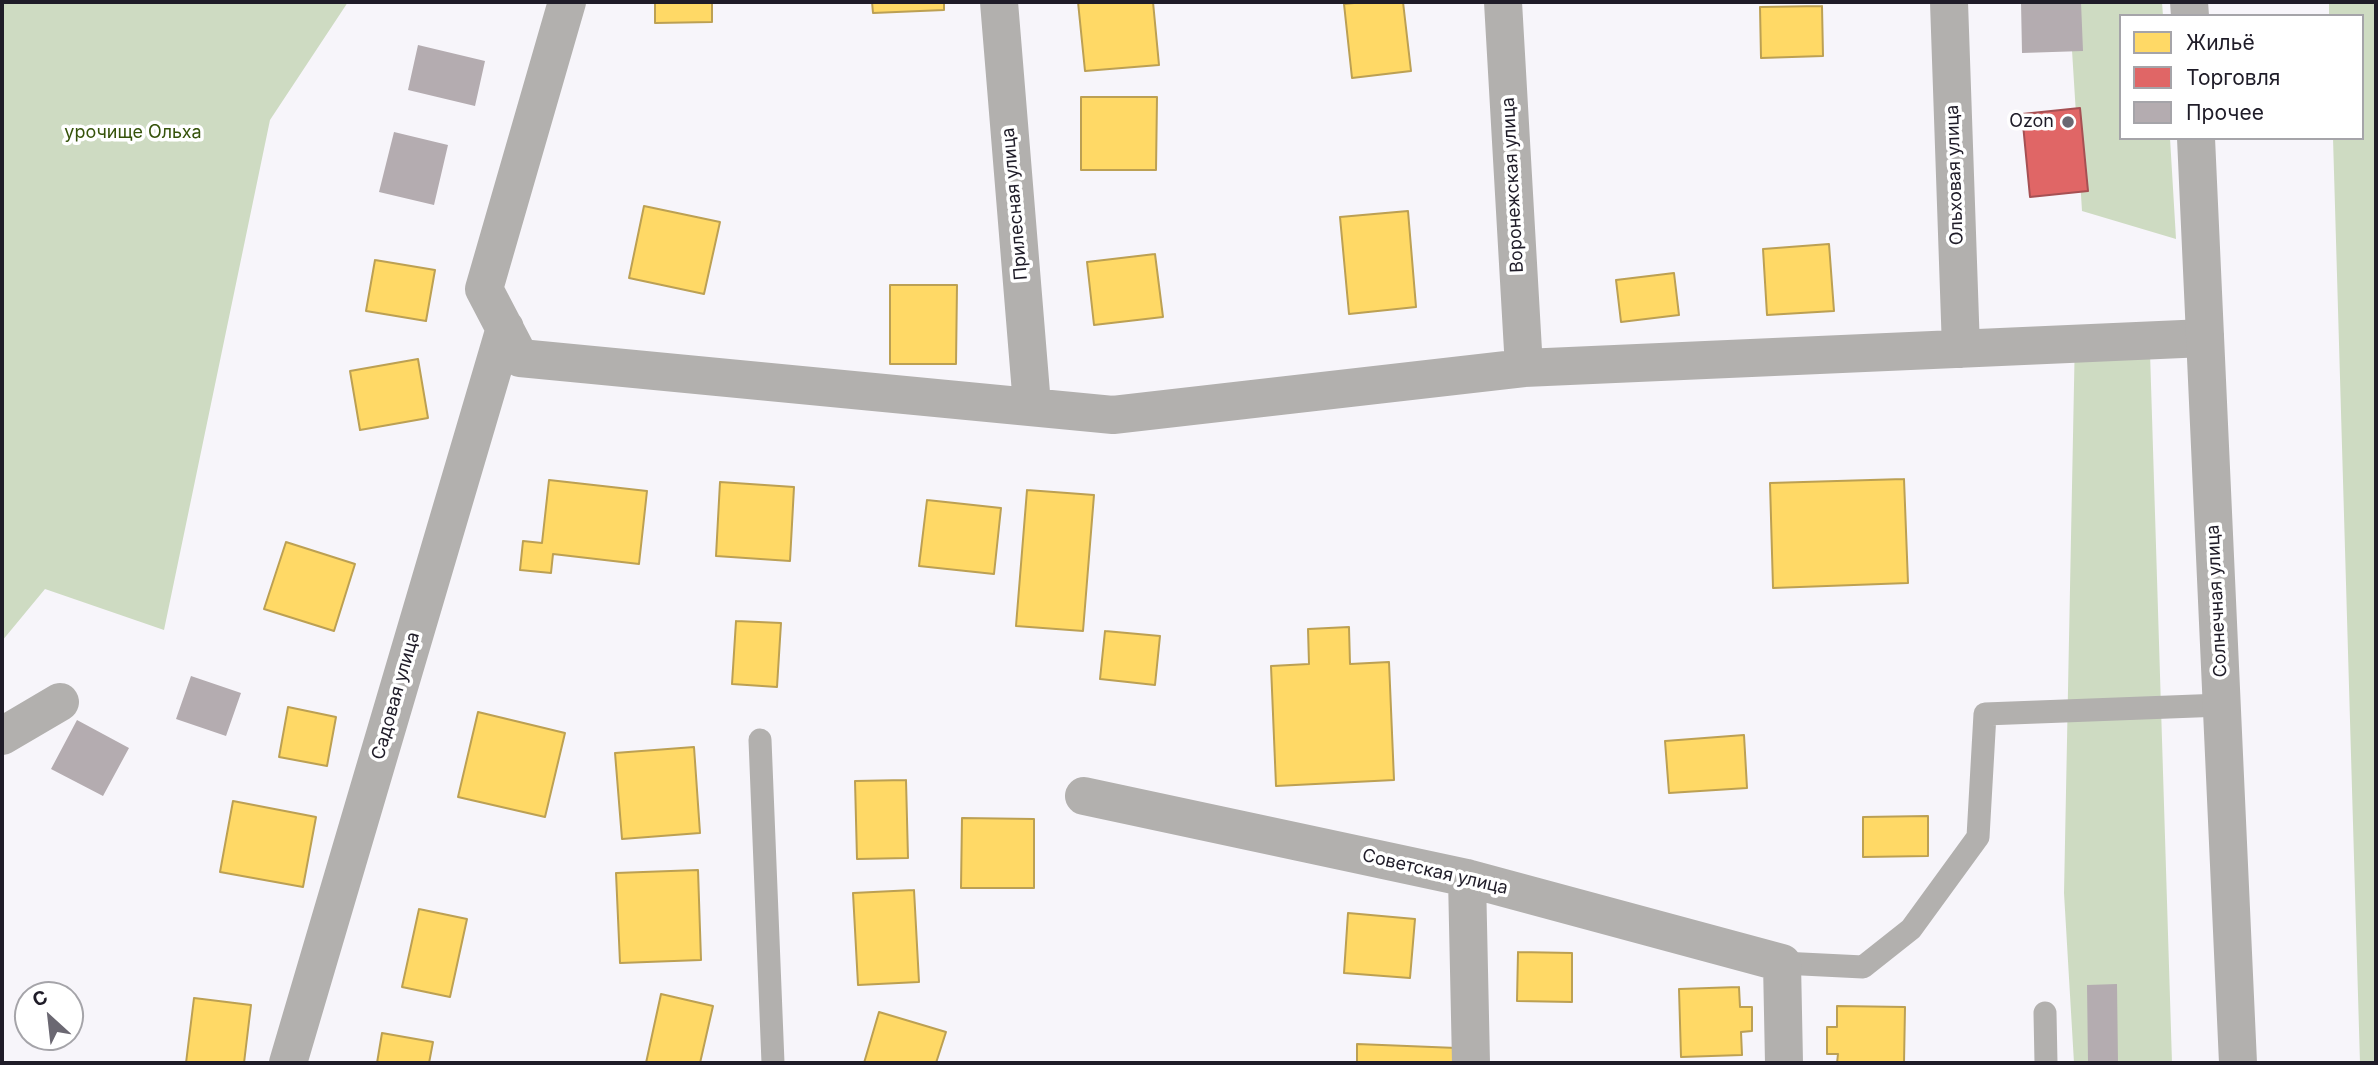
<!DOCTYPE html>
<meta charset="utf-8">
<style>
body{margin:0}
#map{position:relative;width:2378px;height:1065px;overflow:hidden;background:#f7f5fa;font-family:Inter,sans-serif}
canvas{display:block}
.frame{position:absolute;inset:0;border:4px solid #1f1c28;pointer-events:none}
.legend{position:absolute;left:2119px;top:14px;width:245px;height:126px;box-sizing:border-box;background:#fff;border:2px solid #a5a4a9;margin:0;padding:9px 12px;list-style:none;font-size:21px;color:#1f1c28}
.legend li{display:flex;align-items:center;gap:14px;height:35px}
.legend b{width:35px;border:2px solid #a5a4a9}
.north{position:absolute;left:14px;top:981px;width:70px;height:70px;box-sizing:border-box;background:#fff;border:2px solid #a5a4a9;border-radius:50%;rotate:333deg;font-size:19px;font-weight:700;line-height:28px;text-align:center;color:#1f1c28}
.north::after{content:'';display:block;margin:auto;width:24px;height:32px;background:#6b6872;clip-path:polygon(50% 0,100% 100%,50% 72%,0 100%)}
</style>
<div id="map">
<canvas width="2378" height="1065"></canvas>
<div class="frame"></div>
<ul class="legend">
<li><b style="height:19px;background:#ffd966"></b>Жильё</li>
<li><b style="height:19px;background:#e06666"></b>Торговля</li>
<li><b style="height:19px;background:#b4acb0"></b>Прочее</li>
</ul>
<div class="north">С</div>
</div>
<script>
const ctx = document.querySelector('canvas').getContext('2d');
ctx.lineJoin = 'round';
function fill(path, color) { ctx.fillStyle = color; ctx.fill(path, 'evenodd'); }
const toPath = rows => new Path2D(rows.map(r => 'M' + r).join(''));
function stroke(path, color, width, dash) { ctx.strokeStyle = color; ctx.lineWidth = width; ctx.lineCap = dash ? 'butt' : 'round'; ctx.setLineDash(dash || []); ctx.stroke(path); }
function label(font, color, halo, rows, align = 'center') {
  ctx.font = font + ' Inter,sans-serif'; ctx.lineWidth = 7; ctx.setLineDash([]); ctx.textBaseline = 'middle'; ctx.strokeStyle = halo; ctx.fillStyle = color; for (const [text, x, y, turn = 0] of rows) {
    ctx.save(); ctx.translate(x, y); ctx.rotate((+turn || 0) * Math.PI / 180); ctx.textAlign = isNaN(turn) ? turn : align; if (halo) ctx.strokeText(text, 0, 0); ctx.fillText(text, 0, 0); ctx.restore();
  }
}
fill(toPath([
 [2,2,348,2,270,120,164,630,45,589,2,641],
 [2069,2,2162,2,2163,16,2121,16,2121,138,2170,138,2176,239,2082,211],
 [2329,2,2376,2,2376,1063,2360,1063,2333,138,2362,138,2362,16,2329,16],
 [2075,334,2150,352,2172,1063,2074,1063,2064,893]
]), '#cedbc2');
const homes = toPath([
 [655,2,712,2,712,22,655,23,655,2],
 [872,2,944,2,944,10,873,13,872,2],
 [1078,2,1153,2,1159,65,1085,71,1078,2],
 [1364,2,1403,2,1411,71,1352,78,1344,4,1364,2],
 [1822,6,1823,56,1761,58,1760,7,1822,6],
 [1081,97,1157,97,1156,170,1081,170,1081,97],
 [644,206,720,222,704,294,629,278,644,206],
 [1408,211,1416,307,1349,314,1340,217,1408,211],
 [1829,244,1834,311,1767,315,1763,249,1829,244],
 [1155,254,1163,317,1094,325,1087,262,1155,254],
 [375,260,435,270,426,321,366,311,375,260],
 [1674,273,1679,315,1621,322,1616,280,1674,273],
 [890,285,957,285,956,364,890,364,890,285],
 [418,359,428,418,360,430,350,371,418,359],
 [1904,479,1908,583,1773,588,1770,483,1904,479],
 [549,480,647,491,639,564,553,554,551,573,520,570,523,541,542,543,549,480],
 [720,482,794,487,790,561,716,556,720,482],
 [1027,490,1094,495,1083,631,1016,626,1027,490],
 [927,500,1001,508,994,574,919,566,927,500],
 [286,542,355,564,334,631,264,609,286,542],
 [736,621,781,623,777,687,732,684,736,621],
 [1349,627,1350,664,1389,662,1394,780,1276,786,1271,666,1309,664,1308,629,1349,627],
 [1105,631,1160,636,1155,685,1100,679,1105,631],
 [288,707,336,717,327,766,279,757,288,707],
 [478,712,565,733,545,817,458,797,478,712],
 [1744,735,1747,788,1669,793,1665,741,1744,735],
 [694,747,700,833,622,839,615,753,694,747],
 [906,780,908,858,857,859,855,781,906,780],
 [233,801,316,817,303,887,220,872,233,801],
 [1928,816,1928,856,1863,857,1863,817,1928,816],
 [962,818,1034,819,1034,888,961,888,962,818],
 [698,870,701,960,620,963,616,873,698,870],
 [914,890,919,982,858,985,853,893,914,890],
 [419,909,467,919,450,997,402,987,419,909],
 [1348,913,1415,919,1410,978,1344,973,1348,913],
 [1518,952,1572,953,1572,1002,1517,1001,1518,952],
 [1739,987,1740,1007,1752,1007,1752,1031,1741,1032,1742,1055,1681,1057,1679,989,1739,987],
 [661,994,713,1006,700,1063,646,1063,661,994],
 [194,998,251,1005,244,1063,186,1063,194,998],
 [1837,1006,1905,1007,1904,1063,1837,1063,1838,1054,1827,1054,1827,1027,1837,1027,1837,1006],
 [879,1012,946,1032,936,1063,864,1063,879,1012],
 [382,1033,433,1042,429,1063,377,1063,382,1033],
 [1357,1044,1457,1048,1456,1063,1357,1063,1357,1044]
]);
fill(homes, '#ffd966');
stroke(homes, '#bca053', 2);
const shops = toPath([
 [2080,108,2088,191,2030,197,2022,114,2080,108]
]);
fill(shops, '#e06666');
stroke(shops, '#a65053', 2);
fill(toPath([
 [2021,2,2081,2,2083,51,2022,53],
 [418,45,485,61,475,106,408,90],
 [394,132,448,145,434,205,379,192],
 [191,676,241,693,226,736,176,719],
 [77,720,129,748,103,796,51,769],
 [2117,984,2118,1063,2088,1063,2087,985]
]), '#b4acb0');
stroke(toPath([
 [760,740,773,1063],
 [1782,963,1863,967,1911,929,1978,837,1985,714,2222,705],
 [2045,1013,2046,1063]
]), '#b2b0ae', 23);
stroke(toPath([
 [567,2,484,289,520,358,1113,415,1524,368,2205,338],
 [999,2,1032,405],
 [1503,2,1524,368],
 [1949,2,1961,349],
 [2,736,60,702],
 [1084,796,1467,878,1782,963,1784,1063],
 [1467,878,1471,1063],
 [288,1063,505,328]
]), '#b2b0ae', 38);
stroke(toPath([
 [2189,2,2190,16],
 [2196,138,2238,1063]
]), '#b2b0ae', 38);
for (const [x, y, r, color] of [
 [2068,122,7,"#6b6872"]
]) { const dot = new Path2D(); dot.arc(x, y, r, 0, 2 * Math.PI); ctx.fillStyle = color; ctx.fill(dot); stroke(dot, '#fff', 2.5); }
label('18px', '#1f1c28', '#fff', [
 ["Ozon",2054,122]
], 'right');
label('18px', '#36530b', '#fff', [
 ["урочище Ольха",133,133]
]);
label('18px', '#1f1c28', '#fff', [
 ["Ольховая улица",1955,175,-92],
 ["Воронежская улица",1513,185,-93],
 ["Прилесная улица",1015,204,-95],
 ["Солнечная улица",2217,601,-93],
 ["Садовая улица",396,696,-74],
 ["Советская улица",1435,872,13]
]);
</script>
